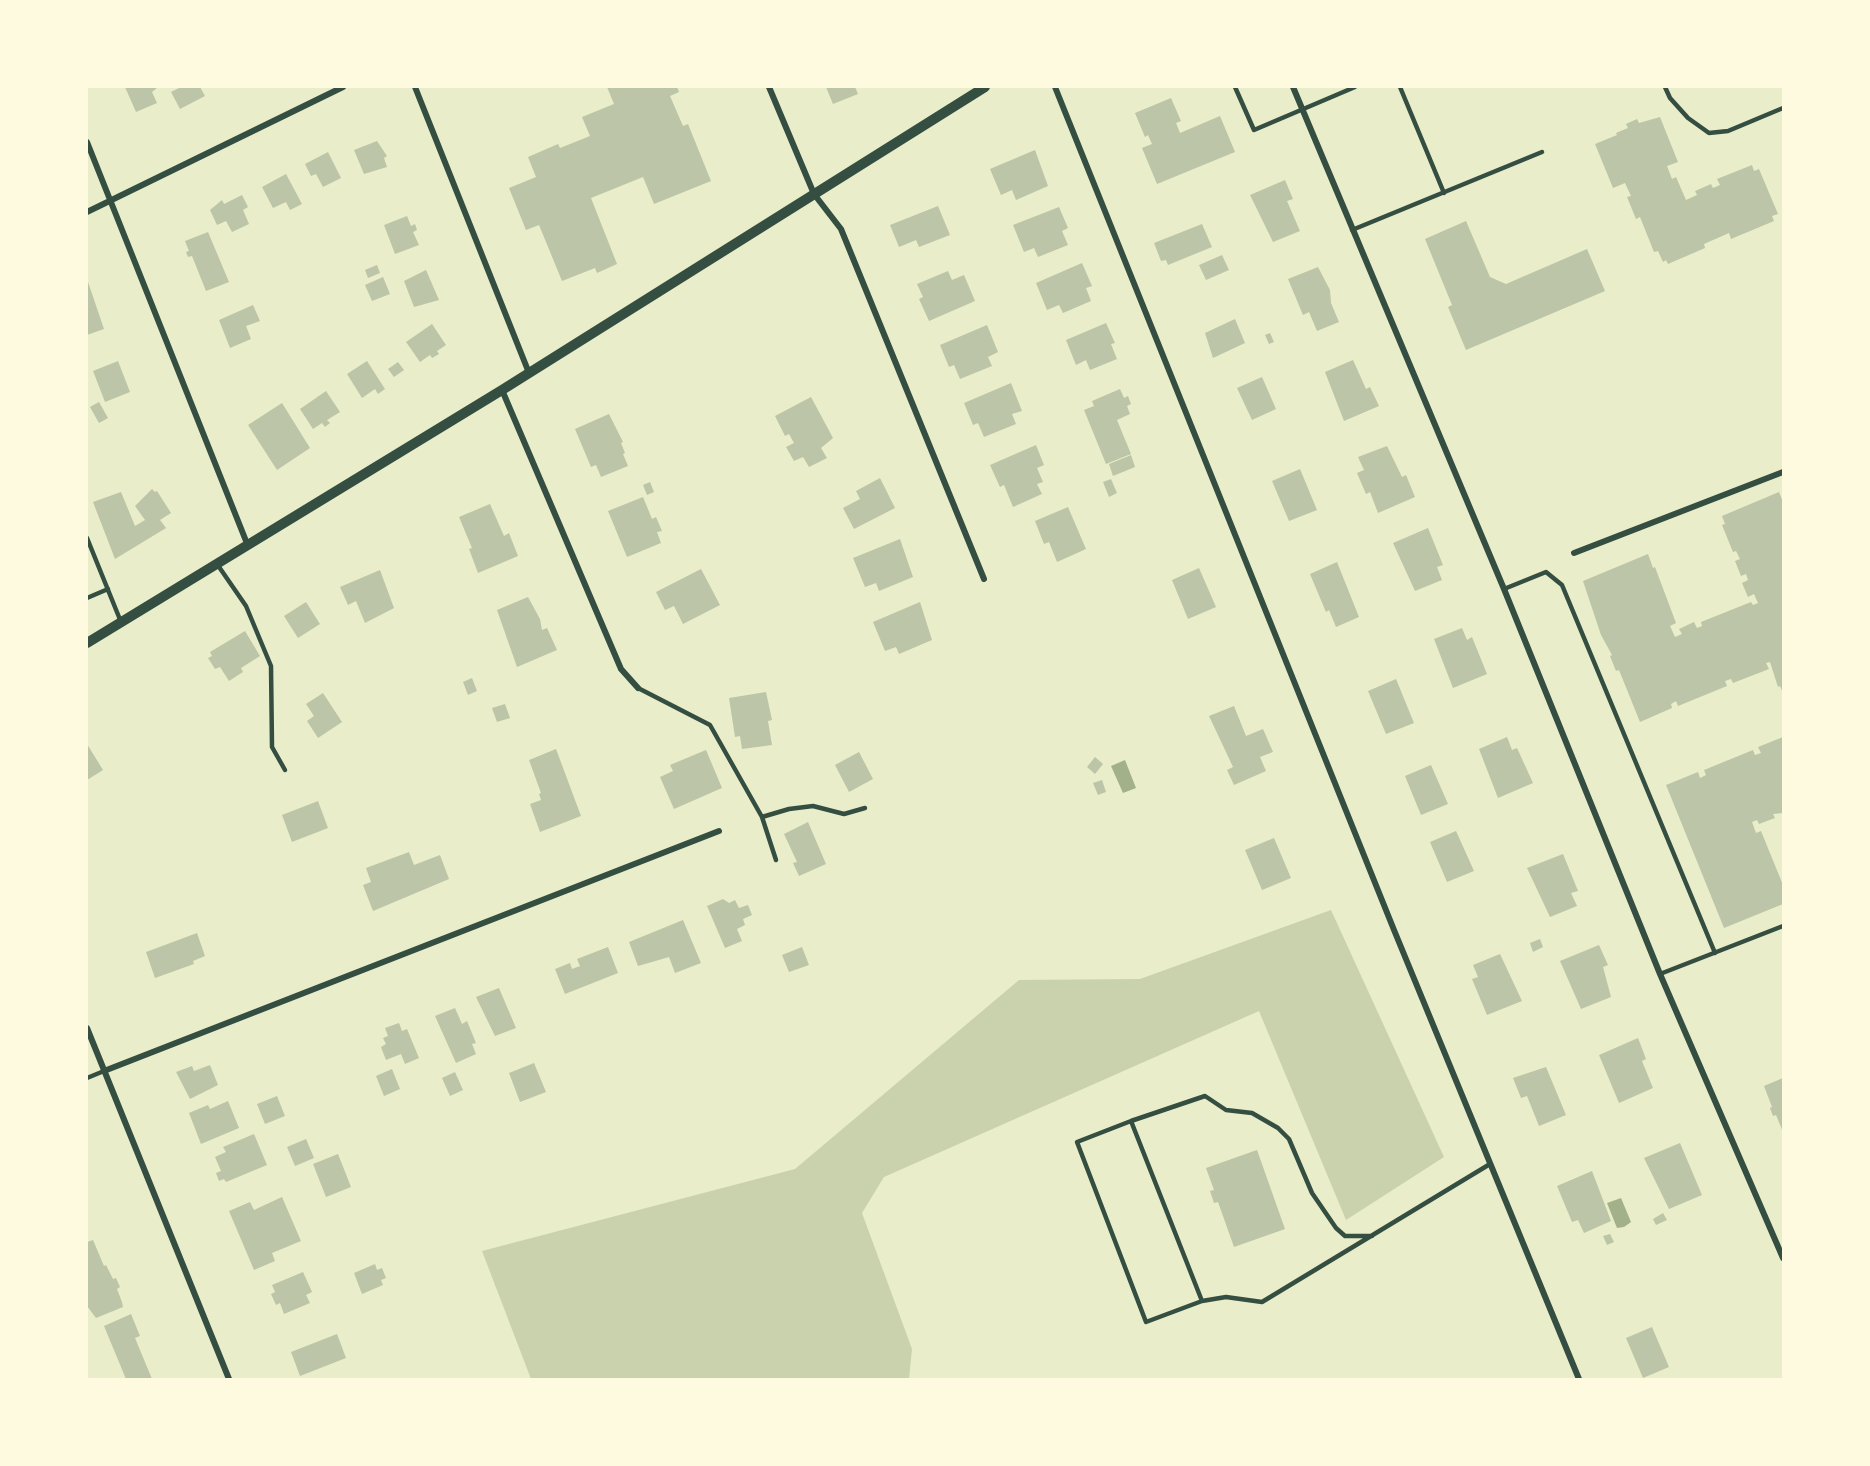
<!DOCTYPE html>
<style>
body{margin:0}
#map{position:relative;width:1870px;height:1466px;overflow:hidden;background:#e9edc9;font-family:Roboto,sans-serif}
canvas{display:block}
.frame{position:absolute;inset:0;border:88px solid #fefae0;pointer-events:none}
</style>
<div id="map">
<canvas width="1870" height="1466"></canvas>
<div class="frame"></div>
</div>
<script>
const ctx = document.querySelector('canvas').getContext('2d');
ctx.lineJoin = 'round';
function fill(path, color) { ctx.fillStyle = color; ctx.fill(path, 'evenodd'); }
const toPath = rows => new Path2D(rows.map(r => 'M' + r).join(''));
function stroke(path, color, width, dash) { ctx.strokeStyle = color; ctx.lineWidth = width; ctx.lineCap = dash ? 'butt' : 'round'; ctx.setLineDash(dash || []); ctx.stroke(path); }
fill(toPath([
 [1331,910,1444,1157,1346,1220,1259,1011,884,1177,862,1213,912,1349,909,1379,531,1379,482,1251,795,1169,1019,980,1140,979]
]), '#cad2ad');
fill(toPath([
 [1125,760,1136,788,1123,793,1111,766],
 [1621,1198,1631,1222,1624,1227,1617,1228,1607,1203]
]), '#a3b18a');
fill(toPath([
 [125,87,158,87,152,92,157,103,136,112],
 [181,87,200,87,205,96,180,109,171,92],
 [607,87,677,87,679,92,670,96,683,126,688,124,711,181,654,204,643,177,591,198,617,264,597,273,595,268,562,281,539,225,526,230,509,188,536,177,528,157,558,144,560,148,590,136,582,117,614,104],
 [826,87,855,87,858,94,833,104],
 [1171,98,1181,121,1176,123,1180,133,1220,116,1235,152,1157,184,1142,148,1152,144,1148,135,1145,137,1135,113],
 [1660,117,1678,162,1667,166,1672,179,1676,177,1686,200,1697,195,1695,191,1711,184,1713,188,1720,185,1717,179,1752,165,1754,171,1759,169,1778,214,1772,216,1774,221,1731,239,1729,233,1704,244,1705,248,1668,264,1666,260,1663,262,1658,251,1654,252,1640,217,1636,219,1627,197,1631,196,1625,183,1613,188,1595,144,1617,135,1616,133,1628,128,1626,124,1637,119,1639,123],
 [377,141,387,156,384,158,387,167,364,174,354,150],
 [1035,150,1048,186,1016,200,1012,190,1001,195,990,169],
 [328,152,341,178,323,187,316,174,311,176,305,164],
 [286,174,302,204,290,210,286,202,273,208,262,187],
 [1285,180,1293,199,1287,201,1300,231,1273,242,1250,195],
 [242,195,248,207,243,210,249,224,232,232,226,221,217,225,210,210,222,200,224,204],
 [938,206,950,235,919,247,916,240,899,247,890,225],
 [1059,207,1068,228,1062,231,1068,245,1038,257,1034,248,1024,252,1013,225],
 [407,216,411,226,415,224,417,230,413,232,419,245,395,254,384,225],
 [1466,221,1490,277,1506,284,1587,249,1605,291,1466,350,1448,307,1452,305,1425,239],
 [1202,224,1212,247,1168,265,1166,260,1161,261,1154,243],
 [208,232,229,282,206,291,192,256,188,257,186,252,189,251,185,241],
 [1222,255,1229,270,1206,280,1199,265],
 [1082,263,1092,286,1086,288,1091,301,1063,313,1059,305,1047,310,1036,283],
 [377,265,380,273,368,278,365,270],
 [1318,267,1330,290,1331,303,1339,322,1317,331,1309,312,1303,315,1288,279],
 [426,270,439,300,414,307,404,281],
 [948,271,952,280,964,275,975,301,929,321,919,299,923,297,917,284],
 [383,277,390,294,372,301,365,285],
 [87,279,104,329,87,335],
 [253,305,260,321,246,326,251,339,230,348,219,320],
 [1235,319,1245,343,1213,358,1205,333],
 [1106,323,1115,343,1111,344,1117,359,1090,370,1086,360,1076,365,1066,340],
 [432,324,446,345,437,351,439,354,432,358,430,355,420,362,406,342],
 [987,325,998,352,988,357,992,366,960,379,954,365,949,367,940,345],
 [1270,333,1274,342,1269,344,1265,335],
 [1353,360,1366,389,1370,387,1379,406,1344,421,1325,372],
 [118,361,130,392,105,402,93,371],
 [367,361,385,389,378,394,375,389,362,398,347,374],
 [398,362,404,370,394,377,388,369],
 [1262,377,1276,409,1252,420,1237,388],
 [1011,383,1022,411,1012,414,1016,424,984,437,978,423,973,425,964,403],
 [1120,389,1124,398,1128,396,1131,404,1127,406,1130,414,1117,420,1131,454,1106,464,1084,410,1094,406,1092,401],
 [326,391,340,412,327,420,330,423,325,427,322,423,313,429,300,409],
 [811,397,833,438,821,448,827,458,809,467,803,457,794,461,786,447,794,443,789,434,785,436,775,416],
 [99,402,108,418,99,423,90,407],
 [282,403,310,448,277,470,248,425],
 [609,414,623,442,621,443,625,453,623,454,628,466,601,477,596,465,591,467,575,429],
 [1036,445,1044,465,1037,468,1043,482,1037,484,1042,494,1013,507,1004,485,1000,487,990,465],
 [1387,446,1402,477,1406,475,1415,497,1378,513,1370,492,1366,494,1357,473,1364,470,1358,457],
 [1131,455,1135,467,1113,476,1109,464],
 [1300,469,1317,510,1289,521,1272,481],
 [880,478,895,508,854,529,843,508,860,499,856,491],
 [1111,479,1117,493,1109,497,1103,482],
 [650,482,654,492,647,495,643,485],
 [152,489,155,492,157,491,171,513,160,520,166,528,115,559,93,502,121,492,135,526,145,520,135,506],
 [1779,492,1783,502,1783,693,1780,686,1778,687,1770,662,1766,663,1769,669,1733,683,1731,679,1725,681,1727,686,1678,706,1676,701,1671,704,1672,708,1640,722,1619,670,1616,671,1610,656,1612,655,1601,635,1583,581,1648,554,1653,568,1655,567,1676,623,1670,626,1675,637,1682,634,1679,629,1694,622,1697,628,1702,626,1701,622,1751,602,1753,605,1758,603,1754,594,1748,597,1742,583,1748,580,1746,574,1741,576,1735,561,1740,559,1736,551,1733,552,1722,525,1725,524,1722,516],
 [643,497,652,519,656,517,662,531,657,532,661,543,627,557,608,511],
 [490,504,504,536,509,533,518,556,478,573,469,549,472,548,459,517],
 [1068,507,1086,549,1057,562,1049,542,1044,544,1035,521],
 [1428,528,1443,565,1437,567,1442,580,1415,591,1393,543],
 [900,539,913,577,879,591,876,583,865,587,853,558],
 [1337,562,1359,617,1336,627,1329,610,1326,612,1310,574],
 [1199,568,1216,607,1188,619,1172,580],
 [701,569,720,605,683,624,674,606,665,610,656,592],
 [380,570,394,608,365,623,356,601,348,605,340,587],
 [528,597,540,619,542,630,547,628,557,650,517,667,497,610],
 [306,602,320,624,298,638,284,616],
 [920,602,932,640,899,654,896,647,885,651,873,622],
 [1462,628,1467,640,1472,637,1487,674,1453,688,1434,639],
 [245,631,260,656,241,668,243,672,229,681,220,667,215,669,208,658,212,656,210,652],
 [472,678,477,691,468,695,463,682],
 [1396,679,1414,723,1386,734,1368,691],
 [766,692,772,720,768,721,772,745,742,749,740,736,735,737,729,698],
 [323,693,342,722,318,738,307,721,314,716,306,704],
 [505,704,510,718,497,722,492,708],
 [1234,706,1246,736,1263,729,1273,752,1260,757,1266,771,1234,785,1227,770,1233,767,1209,716],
 [1507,737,1512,750,1517,748,1533,783,1498,798,1479,749],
 [1783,737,1783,813,1773,814,1775,818,1759,824,1757,820,1752,822,1756,833,1761,831,1783,885,1783,904,1724,928,1666,785,1698,772,1700,778,1706,775,1704,770,1753,750,1755,755,1761,753,1758,747],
 [87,744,103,770,87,780],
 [556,749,581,816,540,832,530,804,541,800,539,794,541,793,529,760],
 [706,750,722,788,674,809,660,777,673,771,670,765],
 [859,752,873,779,849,792,835,765],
 [1095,757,1103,764,1095,774,1087,767],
 [1431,765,1448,804,1421,815,1405,776],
 [1102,780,1106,792,1098,795,1093,783],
 [318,801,328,828,292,842,282,815],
 [808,822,826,864,799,876,793,863,797,862,784,834],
 [1456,831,1474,871,1447,882,1430,842],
 [1274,838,1291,878,1262,890,1245,850],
 [409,852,414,865,440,855,449,879,373,911,363,885,371,882,366,868],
 [1563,854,1578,891,1571,893,1577,906,1550,917,1527,868],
 [723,899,729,903,735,900,739,908,748,905,752,915,743,919,745,925,737,929,742,941,725,948,707,906],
 [683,920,701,963,675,973,669,957,638,966,629,942],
 [197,933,205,956,193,961,194,964,155,978,146,952],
 [1540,939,1543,947,1533,952,1530,943],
 [1599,945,1608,965,1603,967,1611,997,1581,1009,1560,961],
 [608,947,618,973,565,994,555,969,570,963,572,969,580,966,577,959],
 [802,947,809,965,789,972,782,955],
 [1500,954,1522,1001,1487,1015,1472,979,1478,977,1473,965],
 [499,988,516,1028,495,1036,476,997],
 [455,1008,462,1024,467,1021,476,1043,472,1044,476,1054,456,1063,435,1016],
 [399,1023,402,1031,407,1029,419,1058,405,1064,401,1054,386,1060,381,1047,386,1044,383,1038,388,1036,385,1028],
 [1638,1038,1646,1059,1642,1061,1653,1088,1619,1103,1599,1055],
 [534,1063,546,1092,520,1102,509,1073],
 [210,1065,218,1085,190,1099,176,1072,192,1066,194,1071],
 [1546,1067,1566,1115,1539,1126,1527,1096,1521,1098,1513,1078],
 [392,1069,400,1089,384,1096,376,1076],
 [455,1072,463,1090,450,1096,442,1078],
 [1783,1078,1783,1132,1776,1115,1773,1116,1770,1108,1772,1107,1764,1086],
 [277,1096,285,1116,265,1124,257,1104],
 [228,1101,239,1128,201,1144,189,1113,208,1105,210,1109],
 [254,1134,267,1165,226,1182,224,1179,219,1181,216,1173,221,1171,215,1157,226,1152,223,1147],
 [306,1139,314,1158,295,1166,287,1147],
 [1680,1143,1702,1195,1669,1209,1644,1158],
 [1257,1150,1285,1229,1234,1247,1218,1202,1214,1203,1210,1191,1214,1190,1206,1168],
 [338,1154,351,1187,326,1197,313,1164],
 [1592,1171,1611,1221,1584,1233,1578,1220,1572,1222,1557,1186],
 [282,1197,301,1241,272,1253,275,1261,254,1270,229,1211,250,1202,254,1210],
 [1663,1213,1667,1220,1656,1225,1653,1219],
 [1610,1234,1614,1242,1607,1245,1603,1236],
 [93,1240,104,1266,106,1265,113,1279,116,1278,120,1287,117,1289,122,1302,123,1307,96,1318,87,1306,87,1242],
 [375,1264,377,1270,382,1268,386,1278,381,1280,383,1285,362,1294,354,1273],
 [303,1272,312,1292,306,1295,310,1303,284,1314,280,1303,276,1305,271,1294,275,1292,272,1285],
 [131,1314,140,1336,135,1338,152,1379,126,1379,104,1326],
 [1652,1327,1669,1367,1643,1378,1626,1338],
 [337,1334,346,1358,300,1376,291,1352]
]), '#bcc5a7');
stroke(toPath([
 [1235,87,1254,130,1355,87],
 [1400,87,1444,193],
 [1665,87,1670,98,1688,118,1709,133,1728,131,1783,108],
 [1352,230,1542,152],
 [87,538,121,622],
 [217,564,246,606,271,666,272,747,285,770],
 [1504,589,1546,572,1562,585,1715,953],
 [87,598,108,589],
 [638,688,710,725,762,817,789,809,813,806,844,814,865,808],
 [762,817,776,860],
 [1660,974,1783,926],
 [87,1078,104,1071],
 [1131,1121,1077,1142,1146,1322,1202,1301,1226,1297,1262,1302,1490,1164],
 [1202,1301,1131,1121,1205,1096,1226,1110,1252,1113,1278,1128,1289,1139,1312,1193,1336,1228,1345,1236,1372,1236]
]), '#344e41', 4.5);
stroke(toPath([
 [415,87,529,373],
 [769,87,814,194,841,229,984,579],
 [1055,87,1394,930,1579,1379],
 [1293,87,1504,589,1660,974,1783,1258],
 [87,142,248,546],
 [87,212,343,87],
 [502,390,621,669,638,688],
 [1574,553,1783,472],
 [87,1028,229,1379],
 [104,1071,719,831]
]), '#344e41', 6);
stroke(toPath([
 [87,643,502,390,985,87]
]), '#344e41', 10);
</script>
